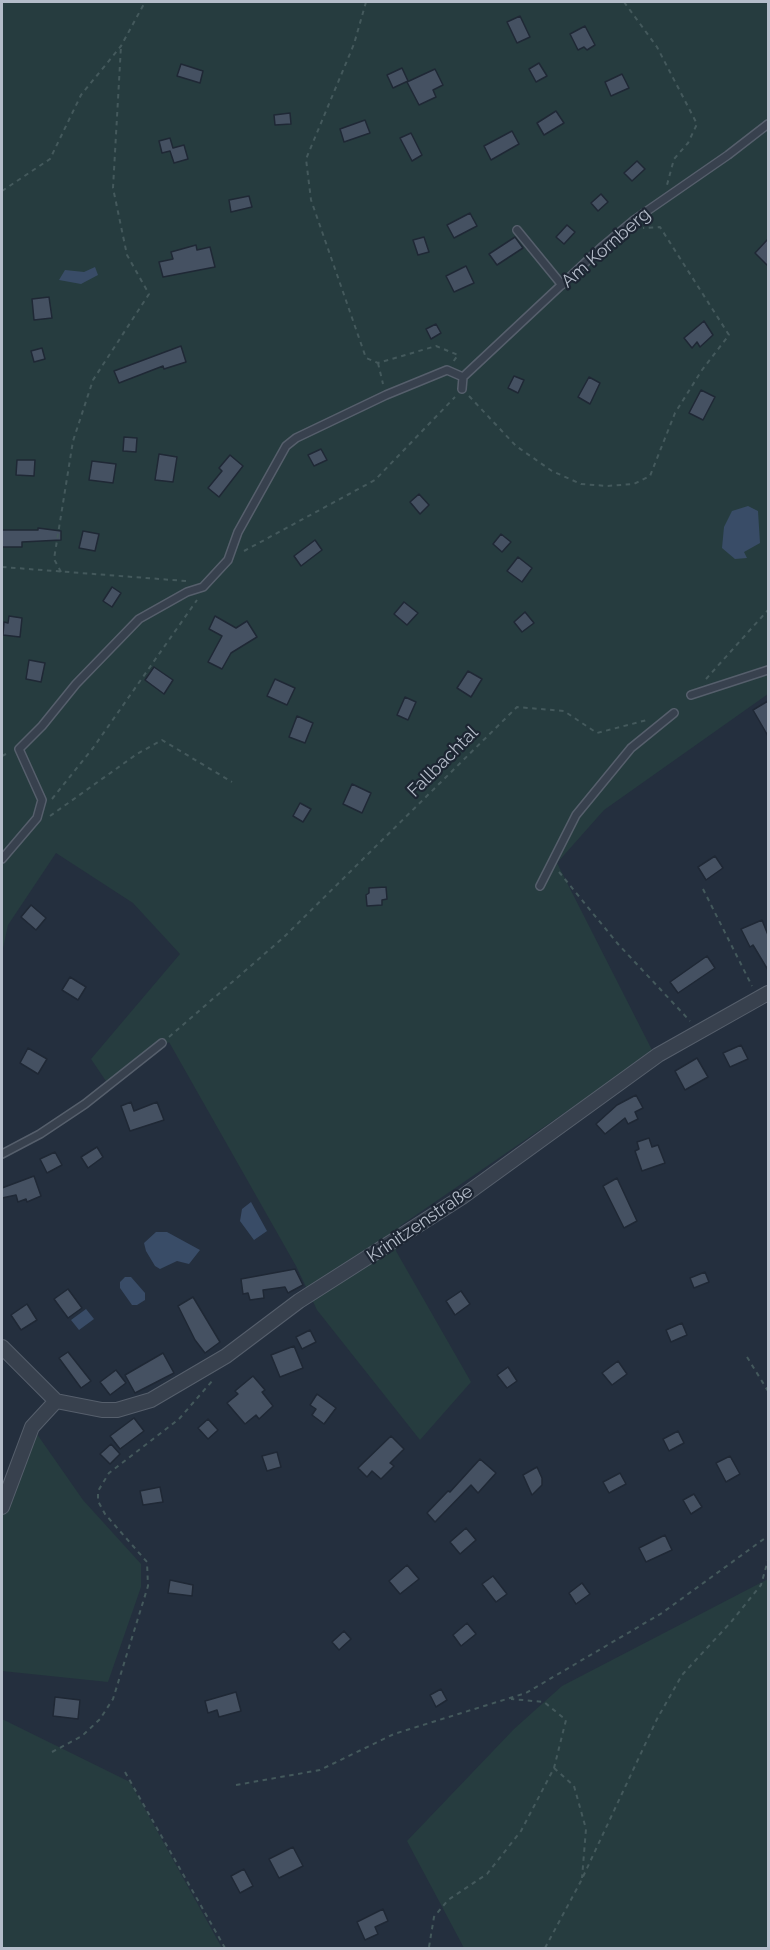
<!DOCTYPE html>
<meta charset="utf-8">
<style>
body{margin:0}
#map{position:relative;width:770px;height:1950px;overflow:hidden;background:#242f3e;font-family:Raleway,sans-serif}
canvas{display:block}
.frame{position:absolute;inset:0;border:3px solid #b4bcc9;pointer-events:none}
</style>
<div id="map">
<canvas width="770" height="1950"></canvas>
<div class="frame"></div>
</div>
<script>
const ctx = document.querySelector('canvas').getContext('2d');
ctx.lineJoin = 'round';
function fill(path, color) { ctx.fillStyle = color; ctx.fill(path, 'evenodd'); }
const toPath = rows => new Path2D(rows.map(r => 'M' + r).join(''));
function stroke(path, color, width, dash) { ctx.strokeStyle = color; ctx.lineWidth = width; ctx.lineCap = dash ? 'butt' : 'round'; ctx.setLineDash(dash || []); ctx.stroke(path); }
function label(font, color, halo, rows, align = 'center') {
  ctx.font = font + ' Raleway,sans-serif'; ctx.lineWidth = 4.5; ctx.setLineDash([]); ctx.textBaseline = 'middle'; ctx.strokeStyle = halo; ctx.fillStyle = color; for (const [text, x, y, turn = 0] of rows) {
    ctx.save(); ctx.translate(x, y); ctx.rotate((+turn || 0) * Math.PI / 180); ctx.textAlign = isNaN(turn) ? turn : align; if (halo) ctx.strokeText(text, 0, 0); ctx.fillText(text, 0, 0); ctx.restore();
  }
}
fill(toPath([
 [2,2,768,2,768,694,604,810,557,863,653,1052,400,1226,396,1251,471,1382,420,1440,317,1310,296,1266,169,1042,110,1087,91,1059,180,954,133,903,56,853,8,925,2,953],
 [32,1427,83,1500,141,1564,141,1587,108,1682,2,1671,2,1507],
 [768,1579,768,1948,464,1948,407,1841,514,1729,562,1686],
 [2,1719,130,1782,222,1948,2,1948]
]), '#263c3f');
fill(toPath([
 [95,267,98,275,81,284,59,280,65,270,84,272],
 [748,506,758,511,760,543,744,552,747,558,735,559,722,548,724,527,732,511],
 [251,1202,267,1231,254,1240,240,1221,242,1209],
 [156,1232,167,1232,200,1250,189,1264,177,1261,160,1269,155,1266,146,1251,144,1243],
 [125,1277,131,1277,145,1293,145,1300,137,1305,132,1305,120,1288,120,1282],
 [86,1309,94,1319,79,1330,71,1320]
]), '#394c67');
const building = toPath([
 [520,16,530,37,517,43,507,22,520,16],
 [585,26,595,45,587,50,584,47,578,50,570,34,585,26],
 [539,63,547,76,536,82,529,69,539,63],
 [181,64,203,71,200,83,177,76,181,64],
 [402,68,408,81,393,88,387,75,402,68],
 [435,69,443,85,433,90,436,97,419,105,407,82,435,69],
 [622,74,629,88,611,96,605,82,622,74],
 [556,111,564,123,544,135,537,123,556,111],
 [290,113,291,124,275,125,274,115,290,113],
 [365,120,370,133,344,142,340,129,365,120],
 [512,131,519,144,491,160,484,146,512,131],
 [411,133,422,155,412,161,400,138,411,133],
 [170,138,173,148,184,145,188,159,174,163,170,151,162,153,159,141,170,138],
 [637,161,645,169,632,181,624,173,637,161],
 [601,194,608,202,598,211,591,203,601,194],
 [249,196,252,207,231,212,229,200,249,196],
 [470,213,477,226,454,238,447,225,470,213],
 [567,225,575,232,564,244,556,237,567,225],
 [424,237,429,252,418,255,413,240,424,237],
 [515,237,523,248,497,265,489,254,515,237],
 [768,239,768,266,755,253,768,239],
 [196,245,197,250,210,247,215,267,163,277,159,262,173,259,171,252,196,245],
 [466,266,474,283,454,292,446,276,466,266],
 [49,297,52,318,34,320,32,299,49,297],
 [704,321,713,335,700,347,697,342,692,348,684,338,704,321],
 [436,324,441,333,431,339,426,329,436,324],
 [181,346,186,362,164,369,163,366,119,383,114,371,181,346],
 [42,348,45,359,34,362,31,351,42,348],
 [514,376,524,380,518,393,508,388,514,376],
 [589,377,600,383,590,404,578,397,589,377],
 [701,390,715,397,703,420,689,413,701,390],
 [124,437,137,438,136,452,123,451,124,437],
 [321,449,327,460,314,466,308,455,321,449],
 [159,454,177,457,173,482,155,480,159,454],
 [230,455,243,466,219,497,208,488,222,471,219,468,230,455],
 [17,460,35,460,34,476,16,475,17,460],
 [92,461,116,464,113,483,89,480,92,461],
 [419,494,429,505,420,514,410,502,419,494],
 [38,528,61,531,61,540,22,542,22,547,2,547,2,530,38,530,38,528],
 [83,531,99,534,95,551,79,548,83,531],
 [501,534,511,542,502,552,493,544,501,534],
 [315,540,322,550,301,566,294,556,315,540],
 [518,557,532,568,522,582,507,571,518,557],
 [112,587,121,593,112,607,103,601,112,587],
 [404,602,418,613,407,625,394,614,404,602],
 [525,612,534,623,522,632,514,622,525,612],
 [9,616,22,618,20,637,3,635,4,622,8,623,9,616],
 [215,616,236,628,247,621,257,637,231,653,222,669,208,662,222,636,209,629,215,616],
 [29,660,45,663,41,682,26,679,29,660],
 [154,667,173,680,164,694,145,680,154,667],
 [468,671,482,679,471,697,457,688,468,671],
 [275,679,295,688,287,705,267,696,275,679],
 [405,697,416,702,408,720,397,715,405,697],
 [768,701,768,736,753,710,768,701],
 [297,716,313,723,305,743,289,737,297,716],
 [352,784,371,793,362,813,343,804,352,784],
 [300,803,311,809,303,822,293,816,300,803],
 [715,856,723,868,706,880,698,867,715,856],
 [386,887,387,899,382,900,382,905,367,906,366,895,369,893,369,888,386,887],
 [31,905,46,918,36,930,21,917,31,905],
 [762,920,768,935,768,970,753,945,750,947,741,929,762,920],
 [707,956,715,968,678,993,670,982,707,956],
 [70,977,86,987,78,1000,62,990,70,977],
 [741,1045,748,1059,730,1067,723,1053,741,1045],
 [28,1048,47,1059,38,1074,20,1063,28,1048],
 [697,1058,708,1077,685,1090,675,1071,697,1058],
 [636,1095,643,1108,635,1112,638,1119,628,1124,625,1118,605,1134,596,1124,617,1105,636,1095],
 [131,1102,134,1111,157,1102,164,1120,130,1131,121,1106,131,1102],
 [649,1138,652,1147,658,1145,665,1163,642,1171,635,1151,639,1149,637,1142,649,1138],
 [97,1147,103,1157,88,1168,81,1157,97,1147],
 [55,1152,62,1165,47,1173,40,1159,55,1152],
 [34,1176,41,1196,27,1202,26,1199,18,1202,16,1195,2,1198,2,1188,34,1176],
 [617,1178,637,1221,624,1228,603,1186,617,1178],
 [295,1269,303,1285,288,1293,285,1287,263,1290,264,1298,250,1300,248,1293,243,1294,241,1279,295,1269],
 [705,1272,709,1282,694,1288,690,1278,705,1272],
 [68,1289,82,1308,68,1318,54,1299,68,1289],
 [461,1291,470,1304,455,1315,446,1301,461,1291],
 [193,1297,220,1342,205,1353,195,1340,178,1306,193,1297],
 [27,1304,37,1320,21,1330,11,1315,27,1304],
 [682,1323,687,1335,671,1342,666,1330,682,1323],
 [310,1330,316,1342,302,1349,296,1337,310,1330],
 [294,1346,303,1368,280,1377,271,1355,294,1346],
 [68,1352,91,1381,81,1388,59,1358,68,1352],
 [163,1353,174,1373,135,1393,125,1375,163,1353],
 [618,1361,627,1374,612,1385,602,1373,618,1361],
 [508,1367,517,1381,507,1388,497,1375,508,1367],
 [116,1370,126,1383,110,1395,100,1382,116,1370],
 [253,1376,265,1390,262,1392,273,1406,259,1419,256,1415,245,1424,227,1403,238,1394,235,1391,253,1376],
 [317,1394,336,1408,324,1424,312,1415,316,1409,310,1405,317,1394],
 [134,1418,144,1431,120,1449,110,1436,134,1418],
 [208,1419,218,1430,208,1439,198,1428,208,1419],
 [678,1431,684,1443,669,1451,663,1439,678,1431],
 [391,1436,404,1449,390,1463,394,1466,381,1479,372,1471,367,1477,358,1468,391,1436],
 [111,1444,120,1454,110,1464,100,1454,111,1444],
 [277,1452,281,1467,267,1471,262,1456,277,1452],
 [730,1456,740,1474,726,1482,716,1463,730,1456],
 [480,1459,496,1473,478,1493,471,1485,435,1522,427,1513,448,1491,450,1492,480,1459],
 [537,1467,542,1478,542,1485,532,1495,523,1475,537,1467],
 [620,1473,626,1484,609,1493,603,1482,620,1473],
 [160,1487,163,1502,143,1505,140,1491,160,1487],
 [694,1494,702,1507,691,1514,683,1500,694,1494],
 [466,1528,476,1540,460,1554,450,1542,466,1528],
 [665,1535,672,1550,646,1562,639,1548,665,1535],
 [407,1565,419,1579,400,1594,389,1581,407,1565],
 [493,1576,507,1594,496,1602,482,1584,493,1576],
 [170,1580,193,1585,192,1596,168,1593,170,1580],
 [582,1583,590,1594,576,1604,569,1593,582,1583],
 [467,1623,476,1634,461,1646,453,1635,467,1623],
 [344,1631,351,1639,339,1650,332,1642,344,1631],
 [441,1689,447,1700,436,1707,430,1695,441,1689],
 [236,1692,241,1711,219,1717,217,1710,208,1713,205,1701,236,1692],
 [55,1697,80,1700,78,1719,53,1716,55,1697],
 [293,1847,303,1866,279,1878,269,1859,293,1847],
 [244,1869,253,1886,240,1893,231,1876,244,1869],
 [383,1909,388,1921,375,1927,378,1934,365,1940,357,1922,383,1909]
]);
fill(building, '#455162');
stroke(building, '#1f2835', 1.5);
const service = toPath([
 [517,230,562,285],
 [462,389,463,377,603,246,634,220,728,155,768,124],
 [691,695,768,670],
 [2,859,37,818,42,800,19,749,42,726,76,684,139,619,187,592,203,587,228,560,238,532,286,446,296,438,386,395,447,370,463,377],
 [540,886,576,815,631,748,674,713],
 [2,1154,40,1134,85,1104,162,1043]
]);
const minor = toPath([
 [2,1347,56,1401,102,1410,117,1410,151,1400,226,1356,299,1301,462,1197,658,1055,768,993],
 [2,1507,32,1427,56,1401]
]);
stroke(service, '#565f6c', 10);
stroke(minor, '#565f6c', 16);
stroke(toPath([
 [366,2,354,44,306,159,311,200,366,358,378,363,436,346,458,355,453,362],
 [624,2,657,47,697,124,688,143,674,159,667,185],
 [2,191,50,159,81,95,121,46,145,2],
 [378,363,383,384],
 [469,396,516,446,552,471,581,484,607,486,634,484,650,476,675,413,702,370,729,335,660,227,643,228],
 [244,551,375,480,455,397],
 [2,567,186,581],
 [61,572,54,559,73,441,93,380,149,294,127,255,113,188,121,46],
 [706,679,768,610],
 [2,756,10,752],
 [52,799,93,748,197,600],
 [50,816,137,754,162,740,232,782],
 [559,872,618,944,690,1021],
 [703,889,752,986],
 [169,1037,284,937,517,707,564,711,597,733,647,720],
 [747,1357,768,1391],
 [52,1752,82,1736,100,1719,113,1699,148,1586,147,1562,105,1514,98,1501,98,1491,109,1473,179,1419,213,1380],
 [554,1768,574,1786,586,1829,582,1878],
 [125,1772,225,1948],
 [236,1785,320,1770,394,1734,526,1693,662,1613,768,1536],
 [429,1947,434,1917,448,1900,487,1874,521,1831,554,1768,566,1720,544,1702,511,1699],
 [545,1948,581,1881,657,1719,682,1675,731,1622,761,1585,768,1560]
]), '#44595c', 2, [4.5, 4.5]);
stroke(service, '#38414e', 7);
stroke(minor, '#38414e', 14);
label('18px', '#b4bcc9', '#1d2633', [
 ["Am Kornberg",606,248,-41],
 ["Fallbachtal",443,762,-45],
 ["Krinitzenstraße",420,1224,-34]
]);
</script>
